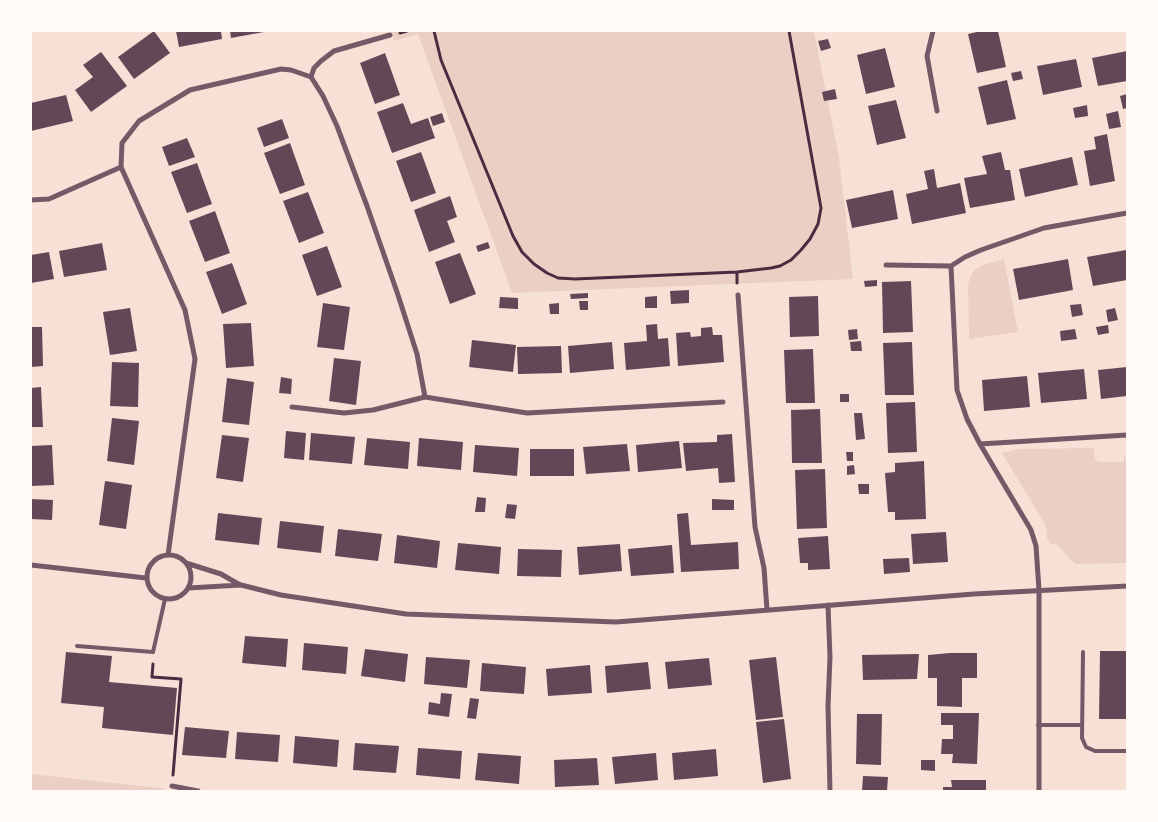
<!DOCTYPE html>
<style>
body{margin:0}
#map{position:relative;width:1158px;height:822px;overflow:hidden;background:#f7e1d7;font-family:Roboto,sans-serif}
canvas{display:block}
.frame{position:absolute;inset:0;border:32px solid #fffaf5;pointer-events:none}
</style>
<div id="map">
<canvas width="1158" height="822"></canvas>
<div class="frame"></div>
</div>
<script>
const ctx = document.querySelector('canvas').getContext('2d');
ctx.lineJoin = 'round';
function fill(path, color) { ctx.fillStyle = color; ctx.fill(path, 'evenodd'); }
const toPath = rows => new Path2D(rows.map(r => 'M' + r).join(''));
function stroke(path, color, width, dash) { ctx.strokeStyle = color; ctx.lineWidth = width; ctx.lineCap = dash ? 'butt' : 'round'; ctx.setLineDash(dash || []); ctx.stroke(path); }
fill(toPath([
 [392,31,814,31,839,158,853,279,512,293,418,34,394,41],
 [1004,259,1018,332,969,339,968,285,970,277,975,270,983,265],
 [1094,448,1095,458,1097,461,1101,462,1123,462,1127,449,1127,563,1075,564,1057,545,1051,544,1047,538,1046,526,1002,453,1019,449],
 [31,774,160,788,168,791,31,791]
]), '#ebcfc5');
fill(toPath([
 [154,31,170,53,134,79,118,57],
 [176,31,221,31,222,39,179,47],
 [230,31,264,31,264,32,231,38],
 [981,31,998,31,1006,67,977,73,968,34],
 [828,39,831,48,821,51,818,41],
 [885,48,895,87,866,94,857,55],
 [1127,51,1127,81,1098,86,1092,58],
 [101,52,127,86,91,112,75,90,93,77,83,65],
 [385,53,400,95,375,104,360,63],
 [1076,59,1082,87,1043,95,1037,66],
 [1021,71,1023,79,1013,81,1011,73],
 [1007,80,1016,119,987,125,978,87],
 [835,89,837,99,824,101,822,92],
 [1127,94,1127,108,1123,109,1120,96],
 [66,95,73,121,31,131,31,103],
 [896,100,906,138,877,145,868,106],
 [403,103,411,124,428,118,435,138,392,153,377,112],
 [1087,105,1088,116,1075,118,1073,108],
 [1118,111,1121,127,1109,129,1106,114],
 [442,113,445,122,433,126,430,117],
 [282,119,289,138,264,147,257,128],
 [1107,134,1115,181,1090,186,1084,151,1096,149,1094,137],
 [187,138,195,157,169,166,162,147],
 [290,143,305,185,280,194,264,153],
 [421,152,436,193,411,202,396,161],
 [1001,152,1005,170,1010,170,1015,200,970,208,964,178,987,174,982,156],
 [1072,157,1078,185,1025,197,1019,169],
 [197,163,212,204,187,213,171,172],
 [934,169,937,188,960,183,966,213,912,224,906,194,928,189,924,171],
 [893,190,898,219,852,228,846,200],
 [308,192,324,233,299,243,283,201],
 [450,196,457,217,447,221,455,242,429,252,414,210],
 [215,211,230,253,205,262,189,221],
 [488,242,490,248,478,252,476,246],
 [102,243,107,270,64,277,59,251],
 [327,246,342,287,317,296,302,255],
 [1126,250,1127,280,1093,286,1087,257],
 [49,252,54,279,31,283,31,255],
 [460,253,476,294,450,304,435,262],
 [1068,259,1073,290,1019,300,1013,269],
 [232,263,247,304,222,314,206,272],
 [877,280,877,286,865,287,864,281],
 [911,281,913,332,883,333,882,282],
 [689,290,689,303,671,304,670,291],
 [588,293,588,298,571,299,570,294],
 [657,296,657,308,645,308,645,297],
 [818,296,819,336,790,337,789,297],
 [500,297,518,298,518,309,499,308],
 [579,301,588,301,588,310,580,310],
 [323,303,350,307,344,350,317,347],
 [559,303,559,314,550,314,549,304],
 [1081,304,1083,315,1072,317,1070,305],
 [130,308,137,351,110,355,103,312],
 [1115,308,1118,320,1108,322,1106,310],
 [251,323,254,366,226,368,223,324],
 [657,324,658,339,668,338,670,366,626,370,624,343,647,341,646,325],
 [1108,325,1109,333,1098,335,1096,327],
 [31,327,42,327,43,366,31,367],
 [712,327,713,335,722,335,724,362,678,366,676,333,690,332,691,337,701,336,701,328],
 [857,329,858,339,849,340,848,330],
 [1075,329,1077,339,1061,341,1060,331],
 [472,340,516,345,513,372,469,367],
 [861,341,862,351,851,351,850,342],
 [612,342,614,369,570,373,568,346],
 [912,342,914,395,885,395,883,343],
 [561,346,562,373,518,374,517,347],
 [813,349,815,403,786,403,784,350],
 [334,358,361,361,356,405,329,401],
 [112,362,139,363,138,407,110,406],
 [1127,367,1127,396,1101,399,1098,370],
 [1084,369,1087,399,1041,403,1038,373],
 [1027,376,1030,407,984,411,982,380],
 [281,377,292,379,291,394,279,393],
 [227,378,254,382,249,425,222,422],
 [41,387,43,427,31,427,31,388],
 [840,394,849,394,849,402,840,402],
 [915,402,917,452,888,453,886,403],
 [820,409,822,463,792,463,791,410],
 [854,413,862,413,865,439,856,440],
 [112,418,139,421,134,465,107,461],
 [286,431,306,433,304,460,284,458],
 [311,433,355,437,352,464,309,460],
 [732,434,735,482,719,483,718,468,686,471,683,443,717,442,717,435],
 [222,435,249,438,243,482,216,478],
 [367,438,410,442,408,469,364,465],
 [419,438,463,442,461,470,417,466],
 [679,441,682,468,638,472,636,445],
 [627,444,630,471,586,474,583,447],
 [52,445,54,485,31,486,31,446],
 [475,445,519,448,517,476,473,472],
 [530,449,574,449,574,476,530,476],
 [846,452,853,452,853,461,847,461],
 [924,461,926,519,895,520,895,512,888,512,885,473,895,472,895,463],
 [854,465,855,474,847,475,847,466],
 [825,469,827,528,797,529,795,470],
 [105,481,132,485,126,529,99,525],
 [858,484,869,484,869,494,859,494],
 [477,497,486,498,485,512,475,512],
 [31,499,53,500,52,520,31,519],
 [712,499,734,500,734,510,712,510],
 [507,504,517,505,515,519,505,518],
 [218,513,262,518,259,545,215,540],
 [688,513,691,545,738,542,739,569,681,572,677,514],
 [280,521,324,526,321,553,277,548],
 [338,529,382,534,378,561,335,556],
 [946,532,948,562,913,564,911,534],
 [397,535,440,541,437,568,394,563],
 [828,536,830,569,808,570,808,563,800,563,798,538],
 [458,543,501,547,499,574,455,570],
 [620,544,622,571,579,575,577,547],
 [672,545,674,573,631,576,628,549],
 [518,549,562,550,561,577,517,576],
 [909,558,910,572,884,574,883,559],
 [245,636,288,639,286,667,242,663],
 [304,643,348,647,346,674,302,670],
 [365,649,408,654,405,682,361,676],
 [1100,651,1127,651,1127,719,1099,719],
 [66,652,112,656,109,682,177,688,173,735,102,728,104,707,61,703],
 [950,653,977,653,977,678,962,678,962,707,937,706,937,678,928,678,928,655],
 [919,654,917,679,863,680,862,655],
 [426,657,470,660,467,688,424,684],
 [776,657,783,717,756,720,749,660],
 [709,658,712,685,668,689,665,662],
 [648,662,651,689,607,693,605,666],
 [482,663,526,667,524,694,480,691],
 [590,665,592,693,548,696,546,669],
 [441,693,452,694,449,717,428,714,429,702,440,704],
 [470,698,479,699,476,719,467,718],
 [941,713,979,713,977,764,952,763,953,754,941,754,942,739,953,739,953,725,941,725],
 [857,714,882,714,881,765,856,764],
 [784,719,791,779,763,783,756,722],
 [185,727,229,731,226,758,182,755],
 [237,732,280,735,278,762,235,759],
 [295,736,339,740,337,767,293,763],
 [355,743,399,746,396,773,353,770],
 [418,748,462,751,460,779,416,775],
 [716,749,718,776,674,780,672,753],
 [478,753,521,756,519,784,475,780],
 [656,753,658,780,615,784,612,757],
 [597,758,599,785,555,787,554,760],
 [921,760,935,760,935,771,921,770],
 [863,776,888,777,887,791,862,791],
 [951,780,986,780,986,791,943,791,943,787,952,787]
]), '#644757');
stroke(toPath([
 [434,31,441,60,513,236,522,252,534,264,547,273,558,278,575,279,737,272,771,268,780,266,791,260,801,250,810,239,818,224,821,208,789,31],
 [400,33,407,31],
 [737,272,737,283],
 [153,664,152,677,181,679,173,775]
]), '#4a2c40', 3);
stroke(toPath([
 [77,646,153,652,165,599],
 [1083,652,1082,738,1086,747,1095,751,1127,751],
 [1038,725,1082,725]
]), '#755966', 4);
stroke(toPath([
 [933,31,927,56,937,111],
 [311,77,323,96,337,126,367,206,398,295,417,354,425,397],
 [121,167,185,310,195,359,168,555],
 [31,200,49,199,121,167,122,143,139,121,190,90,281,69,291,70,311,77,314,68,321,61,334,51,390,35],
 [886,265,951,266,965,257,981,250,1044,228,1127,213],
 [951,266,957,390,967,419,980,444,1031,530,1036,546,1039,590,1039,791],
 [738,295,755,527,764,568,767,610],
 [292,407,344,413,373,410,425,397,527,413,723,402],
 [980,444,1127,435],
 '147 577a22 22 0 1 1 44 0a22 22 0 1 1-44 0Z',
 [186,563,221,574,240,585],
 [31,565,146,578],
 [188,588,241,585,281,595,406,614,616,622,974,594,1127,586],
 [828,605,830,657,828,706,830,791],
 [172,786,198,791]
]), '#755966', 5);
</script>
